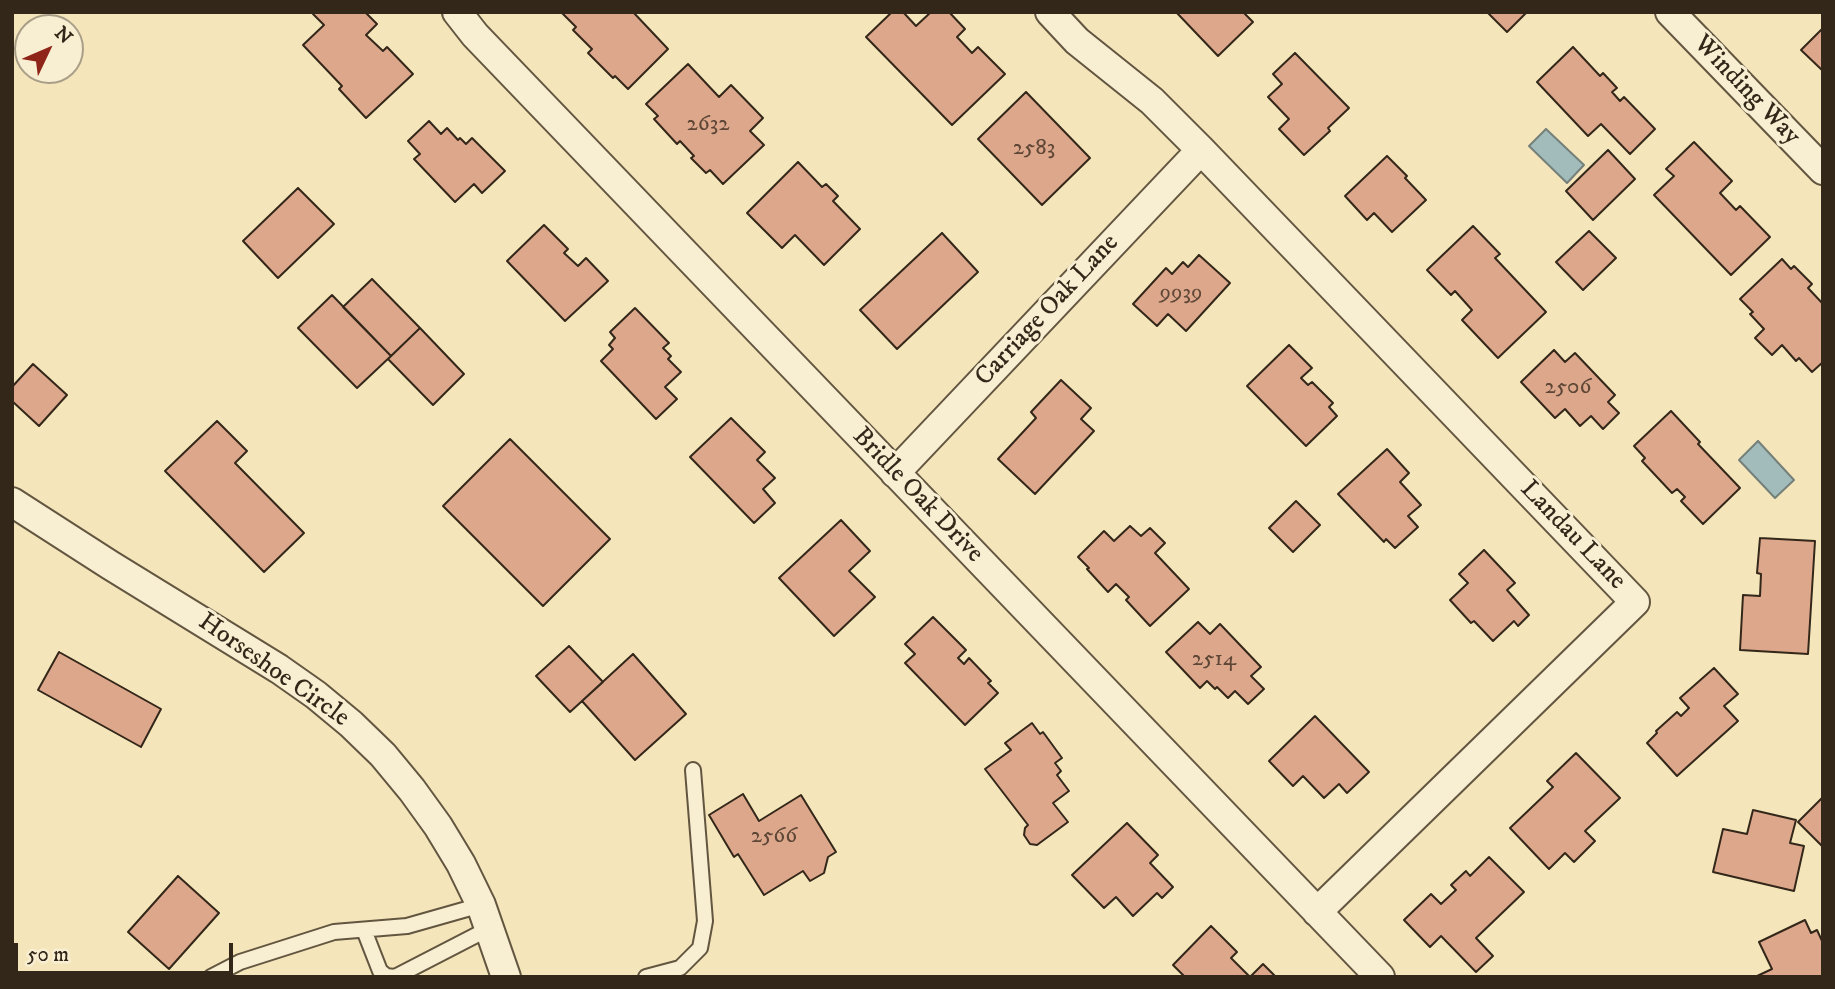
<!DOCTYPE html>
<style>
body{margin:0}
#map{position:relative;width:1835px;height:989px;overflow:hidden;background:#f4e5ba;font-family:"IM FELL DW Pica",serif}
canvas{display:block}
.frame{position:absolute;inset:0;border:14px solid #332719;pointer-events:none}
.north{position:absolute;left:14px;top:14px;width:70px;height:70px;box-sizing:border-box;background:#f8eed2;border:2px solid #a99e88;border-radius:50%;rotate:46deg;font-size:19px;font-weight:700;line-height:28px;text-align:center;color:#332719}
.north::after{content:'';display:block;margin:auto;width:24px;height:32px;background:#8f2418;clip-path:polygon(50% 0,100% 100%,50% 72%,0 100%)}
.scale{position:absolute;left:14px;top:943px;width:219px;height:32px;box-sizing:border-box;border:4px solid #332719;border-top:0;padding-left:9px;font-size:21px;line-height:24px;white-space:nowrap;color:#332719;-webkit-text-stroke:5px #f8eed2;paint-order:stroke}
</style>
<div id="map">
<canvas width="1835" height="989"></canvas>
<div class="frame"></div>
<div class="north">N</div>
<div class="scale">50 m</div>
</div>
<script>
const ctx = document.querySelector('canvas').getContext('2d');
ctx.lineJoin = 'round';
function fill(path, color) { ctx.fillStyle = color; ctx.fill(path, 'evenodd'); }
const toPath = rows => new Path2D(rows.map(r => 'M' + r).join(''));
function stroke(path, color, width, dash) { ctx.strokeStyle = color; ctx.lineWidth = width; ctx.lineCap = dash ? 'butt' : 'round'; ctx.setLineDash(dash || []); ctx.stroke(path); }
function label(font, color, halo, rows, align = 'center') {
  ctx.font = font + ' "IM FELL DW Pica",serif'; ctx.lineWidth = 6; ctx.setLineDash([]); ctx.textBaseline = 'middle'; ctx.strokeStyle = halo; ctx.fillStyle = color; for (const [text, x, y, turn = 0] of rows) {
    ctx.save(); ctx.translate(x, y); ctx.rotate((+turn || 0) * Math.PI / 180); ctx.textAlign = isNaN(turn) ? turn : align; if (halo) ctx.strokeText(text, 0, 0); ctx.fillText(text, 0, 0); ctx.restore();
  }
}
const water = toPath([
 [1546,129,1584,165,1567,183,1529,146,1546,129],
 [1758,441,1794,480,1775,498,1739,460,1758,441]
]);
fill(water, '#a1bcbb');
stroke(water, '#75807a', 2);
const building = toPath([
 [314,12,365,12,377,24,366,35,383,51,387,47,413,74,366,118,339,89,342,86,303,45,324,25,313,14,314,12],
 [561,12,633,12,668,49,628,89,615,76,613,78,588,53,592,49,573,30,576,27,561,12],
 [892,12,903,12,916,26,931,12,949,12,965,29,957,37,972,53,978,47,1005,74,952,125,866,37,892,12],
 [1176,12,1243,12,1253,22,1218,56,1176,12],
 [1487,12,1527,12,1507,32,1487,12],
 [1823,28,1823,71,1801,50,1823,28],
 [1573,47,1600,76,1603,73,1617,88,1612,92,1620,101,1624,97,1655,129,1630,154,1601,124,1588,136,1537,82,1573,47],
 [1295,53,1349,108,1328,128,1330,131,1304,155,1279,129,1289,119,1268,97,1282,84,1273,74,1295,53],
 [688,64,719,97,731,85,763,118,750,131,764,145,723,184,710,170,706,173,691,158,694,156,680,141,677,144,654,119,658,116,646,104,688,64],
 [1026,92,1090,158,1042,205,978,139,1026,92],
 [429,121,441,134,447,128,458,140,460,138,466,144,472,138,505,171,482,193,474,184,455,202,414,159,420,154,408,141,429,121],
 [1694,142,1732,181,1720,193,1736,210,1740,206,1770,237,1731,275,1654,195,1674,176,1666,169,1694,142],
 [1608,150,1635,179,1593,220,1566,191,1608,150],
 [1387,156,1407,176,1405,178,1426,200,1392,232,1374,213,1367,220,1345,196,1387,156],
 [798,162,822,187,826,184,838,196,833,201,860,229,824,265,795,235,782,248,747,213,798,162],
 [298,188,334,224,278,278,243,241,298,188],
 [544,225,568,249,564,253,578,266,586,258,608,281,565,321,507,261,544,225],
 [1473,226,1500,254,1495,258,1546,312,1498,358,1462,320,1472,310,1455,291,1451,295,1427,270,1473,226],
 [1589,231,1616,258,1583,290,1556,262,1589,231],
 [942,233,978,272,897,349,860,310,942,233],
 [1199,255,1230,283,1186,331,1168,314,1157,326,1133,304,1166,268,1172,274,1183,262,1188,267,1199,255],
 [1782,259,1791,269,1794,266,1812,284,1808,288,1823,304,1823,362,1812,372,1799,358,1796,361,1782,345,1772,355,1755,338,1764,329,1750,314,1753,312,1740,299,1782,259],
 [372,279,420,328,391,356,343,307,372,279],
 [332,295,391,356,357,388,298,328,332,295],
 [635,308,669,343,663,348,671,356,668,359,681,372,665,387,677,399,656,419,601,361,613,349,609,345,615,338,610,332,635,308],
 [420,328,464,374,433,405,388,359,420,328],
 [1289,345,1312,368,1301,378,1308,385,1312,382,1333,403,1329,407,1337,416,1306,446,1247,386,1289,345],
 [1554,350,1565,362,1575,353,1615,395,1608,402,1619,413,1603,429,1591,416,1580,426,1565,409,1555,418,1521,382,1554,350],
 [33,364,67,395,39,426,12,401,12,387,33,364],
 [1061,380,1091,408,1081,419,1094,431,1035,494,998,459,1036,418,1031,412,1061,380],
 [1671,411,1700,442,1698,444,1740,488,1703,524,1681,501,1685,497,1677,489,1672,493,1642,461,1645,458,1634,446,1671,411],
 [731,418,765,452,757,460,775,478,763,489,775,503,754,523,690,457,731,418],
 [217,421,247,451,235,463,304,533,264,572,165,471,217,421],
 [510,439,610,539,543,606,443,506,510,439],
 [1387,449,1409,473,1400,482,1421,505,1408,516,1418,527,1395,548,1386,539,1384,542,1338,494,1387,449],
 [1296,501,1320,525,1293,552,1269,528,1296,501],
 [841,520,870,551,849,571,875,597,834,636,779,578,841,520],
 [1130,526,1141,536,1150,528,1165,543,1155,553,1189,589,1150,626,1126,600,1129,597,1116,584,1108,592,1087,569,1089,568,1078,557,1104,531,1114,541,1130,526],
 [1760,538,1815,541,1808,654,1740,650,1743,595,1760,596,1761,574,1757,573,1760,538],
 [1484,550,1515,583,1507,590,1529,615,1518,626,1514,621,1493,641,1474,621,1471,623,1450,600,1468,583,1459,574,1484,550],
 [933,617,966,650,958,658,964,664,969,658,991,681,988,683,998,693,965,725,905,663,915,654,905,644,933,617],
 [1198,622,1210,634,1220,624,1261,667,1251,676,1264,689,1248,704,1235,691,1228,698,1217,687,1215,689,1207,681,1200,688,1166,652,1198,622],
 [569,646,603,682,570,712,536,676,569,646],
 [59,652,161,709,141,747,38,690,59,652],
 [633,654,686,714,635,760,582,701,633,654],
 [1714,668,1738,694,1724,706,1738,721,1677,776,1647,743,1657,733,1656,731,1677,712,1681,716,1689,708,1680,698,1714,668],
 [1315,716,1369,772,1347,793,1339,784,1324,798,1303,776,1293,786,1269,761,1315,716],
 [1032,723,1040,734,1043,732,1062,758,1055,763,1061,771,1057,775,1069,791,1053,803,1068,822,1037,845,1030,844,1024,835,1025,828,1028,825,985,769,1011,750,1005,743,1032,723],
 [1576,753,1620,798,1585,831,1595,841,1574,862,1565,853,1549,869,1510,828,1553,787,1547,781,1576,753],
 [743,794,759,821,801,795,836,852,828,857,824,873,810,881,803,871,764,895,738,854,734,857,709,815,743,794],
 [1823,797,1823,847,1798,822,1823,797],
 [1753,810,1796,820,1790,843,1804,846,1794,891,1713,872,1723,829,1747,834,1753,810],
 [1127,823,1158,855,1150,863,1173,887,1162,898,1157,893,1133,916,1116,897,1104,908,1072,875,1127,823],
 [1489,857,1524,892,1476,938,1493,956,1476,972,1441,936,1430,947,1404,920,1431,894,1441,904,1456,890,1451,885,1466,871,1470,876,1489,857],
 [178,876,219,913,169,969,128,932,178,876],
 [1805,920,1811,933,1817,930,1823,943,1823,977,1755,977,1772,969,1759,942,1805,920],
 [1211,926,1237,952,1231,958,1250,977,1185,977,1173,965,1211,926],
 [1263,964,1276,977,1250,977,1263,964]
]);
fill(building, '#dda78c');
stroke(building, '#332719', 2);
const service = toPath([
 [364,930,380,971,386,976,395,977,490,928],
 [211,977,240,962,334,932,407,926,481,905],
 [646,977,680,968,700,948,705,921,693,770]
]);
const minor = toPath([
 [457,12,475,35,1380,977],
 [1050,12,1077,41,1152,101,1201,150,1635,602,1317,912],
 [1670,12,1823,170],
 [895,473,1201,150],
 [12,502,110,565,279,669,316,695,351,724,383,755,412,790,438,826,461,864,481,905,506,977]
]);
stroke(service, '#635641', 18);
stroke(minor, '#635641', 32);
stroke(service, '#f8eed2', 14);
stroke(minor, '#f8eed2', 28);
label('23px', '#5e4736', null, [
 ["2632",708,125],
 ["2583",1034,149],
 ["9939",1181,294],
 ["2506",1568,388],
 ["2514",1214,660],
 ["2566",774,837]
]);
label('26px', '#332719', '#f8eed2', [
 ["Winding Way",1746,91,46],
 ["Carriage Oak Lane",1048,311,-47],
 ["Bridle Oak Drive",917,496,46],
 ["Landau Lane",1572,536,46],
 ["Horseshoe Circle",273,671,35]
]);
</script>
